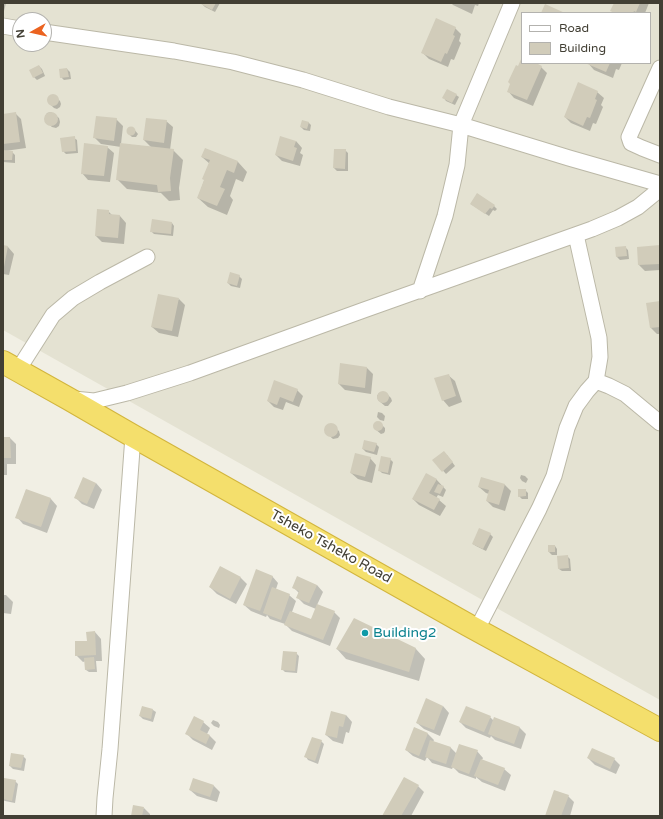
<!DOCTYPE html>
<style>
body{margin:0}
#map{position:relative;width:663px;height:819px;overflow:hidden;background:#f1efe4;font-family:"Varela Round",sans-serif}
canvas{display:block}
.frame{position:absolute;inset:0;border:4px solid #423f34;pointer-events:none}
.legend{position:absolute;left:521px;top:12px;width:130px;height:52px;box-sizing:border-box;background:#fff;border:1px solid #b3b2ae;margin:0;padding:5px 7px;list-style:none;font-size:12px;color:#423f34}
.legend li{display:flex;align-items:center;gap:8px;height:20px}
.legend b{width:20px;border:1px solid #b3b2ae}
.north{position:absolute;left:12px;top:12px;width:40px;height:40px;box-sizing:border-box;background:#fff;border:1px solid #b3b2ae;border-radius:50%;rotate:262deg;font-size:11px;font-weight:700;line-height:16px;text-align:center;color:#423f34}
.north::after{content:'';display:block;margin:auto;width:14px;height:18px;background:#eb6320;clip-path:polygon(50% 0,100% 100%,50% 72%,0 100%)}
</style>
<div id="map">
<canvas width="663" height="819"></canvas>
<div class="frame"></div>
<ul class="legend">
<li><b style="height:5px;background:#fff"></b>Road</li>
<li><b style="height:11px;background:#d1ccba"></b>Building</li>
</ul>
<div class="north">N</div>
</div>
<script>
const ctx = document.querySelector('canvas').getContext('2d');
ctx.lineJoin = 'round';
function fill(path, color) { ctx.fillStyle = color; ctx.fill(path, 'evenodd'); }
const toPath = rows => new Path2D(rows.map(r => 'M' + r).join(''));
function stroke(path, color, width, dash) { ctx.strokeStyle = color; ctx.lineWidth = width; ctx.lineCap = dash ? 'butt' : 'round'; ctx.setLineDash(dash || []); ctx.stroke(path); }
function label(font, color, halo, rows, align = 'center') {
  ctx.font = font + ' "Varela Round",sans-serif'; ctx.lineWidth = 4; ctx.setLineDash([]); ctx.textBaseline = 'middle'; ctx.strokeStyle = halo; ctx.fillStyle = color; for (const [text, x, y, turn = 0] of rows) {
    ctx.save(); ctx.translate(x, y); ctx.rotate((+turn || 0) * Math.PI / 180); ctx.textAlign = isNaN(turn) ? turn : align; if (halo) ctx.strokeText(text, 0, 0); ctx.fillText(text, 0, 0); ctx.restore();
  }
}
fill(toPath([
 [3,3,660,3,660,700,3,330],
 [522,13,650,13,650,63,522,63],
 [20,20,44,20,44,44,20,44]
]), '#e4e2d2');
fill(toPath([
 [3,3,6,3,4,11,3,10],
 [203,3,220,3,215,12,205,7,202,4],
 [451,3,479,3,478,6,475,5,472,14,453,5],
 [615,3,649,3,645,13,614,13,612,11],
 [455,28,461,34,459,41,461,43,454,60,451,59,448,67,429,59,423,53],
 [522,60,522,63,533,63,541,67,547,73,533,106,514,98,508,91],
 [588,63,622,63,619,70,616,69,613,78,594,70],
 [39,66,42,69,45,76,37,80,34,77],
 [67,69,70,72,71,79,64,80,61,77],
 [597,92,604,98,601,105,603,107,596,124,593,123,590,131,571,123,565,117],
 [54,95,60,101,61,104,60,107,57,109,54,108,48,102,48,99,50,96],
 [456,95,459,97,455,105,446,101,444,98],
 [51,112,59,118,60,122,59,126,56,128,52,127,45,121,45,117,47,113],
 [15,113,21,119,26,148,5,151,12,152,15,155,15,163,3,162,3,115],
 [116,119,123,126,121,144,151,147,144,140,166,121,173,127,170,150,173,150,183,160,179,188,180,200,169,201,161,193,127,189,117,179,121,147,101,144,94,137],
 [308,122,311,125,310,131,304,130,301,127],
 [131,127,133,128,138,134,136,137,132,137,129,134,128,130,128,128],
 [74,138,77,140,78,153,66,154,63,151],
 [296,141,302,148,300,153,303,155,300,166,282,161,276,155],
 [107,147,114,153,110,182,88,180,82,173],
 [206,149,238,162,247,172,243,182,236,179,230,196,233,200,227,215,208,207,198,198,210,164,202,157],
 [345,150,348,153,348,171,337,171,334,168],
 [471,204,494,206,497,209,495,211,493,210,489,216],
 [108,211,113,216,120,216,126,223,124,244,102,242,96,236],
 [172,223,174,226,173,236,154,234,151,231],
 [3,246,8,247,14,254,9,275,3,274],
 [660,246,660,270,645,271,639,265,638,248],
 [625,247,628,250,629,259,620,260,617,257,616,248],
 [239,276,242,279,240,288,231,286,228,283],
 [179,299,185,305,178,337,159,333,152,327],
 [660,302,660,334,657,334,651,328],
 [341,364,367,368,373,374,371,394,345,390,339,384],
 [448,375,455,381,462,402,449,407,443,400],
 [297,390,303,396,299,407,286,402,283,410,274,407,268,401],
 [383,392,386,393,391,398,392,401,388,406,385,406,378,400,377,396,379,393],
 [378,412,382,413,385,416,384,421,380,420,377,417],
 [376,422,379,422,385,428,385,431,384,433,381,434,375,429,374,426],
 [331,425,339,431,340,435,338,438,333,439,325,432,325,429,327,426],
 [3,438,10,438,16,444,16,464,7,464,7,475,3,475],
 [376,444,379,447,377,455,366,452,363,449],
 [447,455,455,466,446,474,434,460],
 [370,458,376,465,372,483,358,479,351,473],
 [390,459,393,462,390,475,382,473,379,470],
 [521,475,525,476,528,479,526,483,522,481,520,478],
 [482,478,505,485,511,491,505,511,493,507,487,501,489,494,486,493,479,487],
 [436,479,446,490,443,497,438,495,436,498,439,500,446,506,440,516,419,505,413,499],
 [96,483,102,490,94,509,82,504,76,498],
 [26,490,51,499,57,506,47,533,23,524,17,517],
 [525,490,528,493,528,499,522,499,519,496],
 [490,534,493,537,486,551,476,546,473,544],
 [555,546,557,549,557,555,552,555,549,552],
 [567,556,570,559,571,571,562,571,559,569],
 [221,567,241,578,247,584,236,604,217,594,210,587],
 [272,576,278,583,276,589,289,595,296,601,292,612,311,620,316,609,304,604,297,597,299,593,294,588,317,585,323,592,317,605,334,612,340,618,330,646,292,631,285,624,270,619,267,615,266,617,251,611,244,605],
 [3,595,6,595,13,602,11,614,3,613],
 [354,620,416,649,425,659,419,681,346,659,337,649],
 [95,632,101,639,102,661,96,661,97,672,89,672,86,670,86,661,83,662,76,655],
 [296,653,299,656,297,673,285,672,282,669],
 [443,706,449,713,440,736,424,729,417,723],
 [143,707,153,710,156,712,153,722,143,719,140,716],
 [346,715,352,722,349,733,346,732,343,744,333,741,326,735],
 [490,717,494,721,520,728,526,734,521,749,495,740,491,736,490,738,466,728,460,722],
 [213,720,218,722,220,725,219,728,214,726,211,723],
 [203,722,210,728,207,734,210,736,216,742,212,750,193,740,186,733],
 [415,728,428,734,434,740,433,742,451,748,457,754,477,751,483,758,482,760,504,769,511,775,505,791,482,782,476,777,476,779,459,773,453,767,452,769,432,763,427,757,425,761,413,756,406,750],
 [321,741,324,744,318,764,308,760,306,757],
 [23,756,26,759,24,771,13,769,10,766],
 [588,758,614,759,620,765,616,774,595,765],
 [15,781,18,784,15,803,5,801,3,800,3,790],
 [214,786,220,792,217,802,197,796,190,790],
 [418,786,424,792,411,816,383,816],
 [568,796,574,802,570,816,546,816],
 [144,808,150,814,150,816,132,816]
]), '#0003');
fill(toPath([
 [201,3,216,3,212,10,201,4],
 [614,3,640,3,636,12,634,11,633,13,615,13,610,11],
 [545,4,565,13,541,13],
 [436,18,456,27,453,35,455,36,447,54,445,53,441,62,421,53],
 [522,57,522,63,536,63,542,66,527,100,507,92,510,84,508,82,516,65,518,66],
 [585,63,610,63,606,72],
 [39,65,43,73,33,78,29,70],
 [67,68,69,77,60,78,59,69],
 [578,82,598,91,595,99,597,100,590,118,587,117,583,126,564,117],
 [447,89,457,94,452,103,442,98],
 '47 100a6 6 0 1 1 12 0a6 6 0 1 1-12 0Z',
 [16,112,20,142,3,144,3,114],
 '44 119a7 7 0 1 1 14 0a7 7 0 1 1-14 0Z',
 [96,116,117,118,114,141,93,138],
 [146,118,167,120,164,143,143,140],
 [302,120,309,122,307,129,300,127],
 '126.5 131a4.5 4.5 0 1 1 9 0a4.5 4.5 0 1 1-9 0Z',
 [75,136,76,151,62,152,60,138],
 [280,136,296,141,294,147,297,148,293,161,275,155],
 [84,143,108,146,104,176,81,174],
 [120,143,174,149,170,178,171,191,158,192,157,185,116,180],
 [205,148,238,161,234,173,227,170,220,187,225,189,217,206,197,198,204,180,202,179,210,160,201,157],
 [334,149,346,149,345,169,333,168],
 [3,150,13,151,12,160,3,160],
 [477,193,495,205,492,209,490,208,485,214,470,204],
 [97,209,109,210,109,214,120,215,118,238,95,236],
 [152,219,172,222,171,234,150,232],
 [3,245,8,246,4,267,3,267],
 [660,245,660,264,638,265,637,247],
 [626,246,627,256,616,257,615,247],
 [230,272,240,275,237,286,227,283],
 [158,294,179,298,172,331,151,327],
 [660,301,660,327,650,328,646,303],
 [340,363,367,367,365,388,338,384],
 [449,374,456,396,442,401,434,378],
 [274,380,298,389,293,402,280,397,277,405,267,401],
 '377 397a6 6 0 1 1 12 0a6 6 0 1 1-12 0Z',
 '373 426a5 5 0 1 1 10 0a5 5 0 1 1-10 0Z',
 '324 430a7 7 0 1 1 14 0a7 7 0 1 1-14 0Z',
 [3,437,10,437,11,458,3,458],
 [364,440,377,443,374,452,362,449],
 [444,451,453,462,442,472,432,460],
 [355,453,371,457,365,477,350,473],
 [381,456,391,458,388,473,378,471],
 [426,473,437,479,429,493,440,499,434,510,412,499],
 [83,477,96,483,87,504,74,498],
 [481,477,505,484,499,505,486,501,489,490,478,487],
 [438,484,444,486,440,494,434,492],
 [26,489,51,498,41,527,15,518],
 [518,489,526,489,526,496,518,497],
 [479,528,491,533,483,549,472,544],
 [548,545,555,545,555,552,548,552],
 [568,555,569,568,558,569,557,556],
 [220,566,241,577,230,599,209,587],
 [256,569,273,576,260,611,243,605],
 [297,576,317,585,309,603,296,598,299,591,292,588],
 [272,587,290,594,281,620,263,613],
 [317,604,335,611,323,640,284,625,290,611,311,619],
 [354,618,416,648,409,672,336,649],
 [95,631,96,655,75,656,75,641,87,641,86,632],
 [283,651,297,652,295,671,281,670],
 [94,657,95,669,85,670,84,658],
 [426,698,443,706,434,730,416,723],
 [142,706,153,709,151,719,139,716],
 [466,706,491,716,484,732,459,722],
 [331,711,346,715,343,727,339,726,337,738,325,735],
 [194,716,204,721,200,730,210,735,206,744,185,734],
 [494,717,520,727,514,744,488,734],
 [414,727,428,733,419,756,405,750],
 [312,737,322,740,315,761,304,757],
 [430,740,451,747,446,764,425,757],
 [459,744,478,750,469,774,451,767],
 [592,748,615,758,610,769,587,758],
 [11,753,24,755,21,768,9,766],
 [481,759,505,768,498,785,474,776],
 [404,777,419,785,401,816,382,816],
 [4,778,16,780,12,801,3,799,3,785],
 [193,778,214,785,210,797,189,790],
 [554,790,569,795,561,816,545,816],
 [133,805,144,807,142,816,131,816]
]), '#d1ccba');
const street = toPath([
 [3,26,20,29],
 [44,32,174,51,233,62,303,80,389,107,461,125,569,158,660,184],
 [660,68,629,137,631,143,642,148,660,155],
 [420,291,445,216,457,165,461,125,512,3],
 [18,370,53,315,73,298,100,282,147,257],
 [596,381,609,386,625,394,660,423],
 [74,399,94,401,127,393,190,373,364,310,592,229,618,218,638,207,660,189],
 [477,629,539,509,554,476,567,428,576,406,587,391,596,381,600,357,599,338,576,235],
 [104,816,105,798,110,749,133,436]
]);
const highway = toPath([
 [3,362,69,399,133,436,468,625,660,730]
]);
stroke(street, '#bbb8a7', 17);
stroke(highway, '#d2b53d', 24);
stroke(street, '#fff', 15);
stroke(highway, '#f4df6c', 22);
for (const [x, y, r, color] of [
 [365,633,4,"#0f9aa8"]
]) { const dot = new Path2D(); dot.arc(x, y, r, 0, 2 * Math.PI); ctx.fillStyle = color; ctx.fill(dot); stroke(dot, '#fff', 1.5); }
label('14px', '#423f34', '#fff', [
 ["Tsheko Tsheko Road",331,547,29]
]);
label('14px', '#0d838f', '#fff', [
 ["Building2",373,633]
], 'left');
</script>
